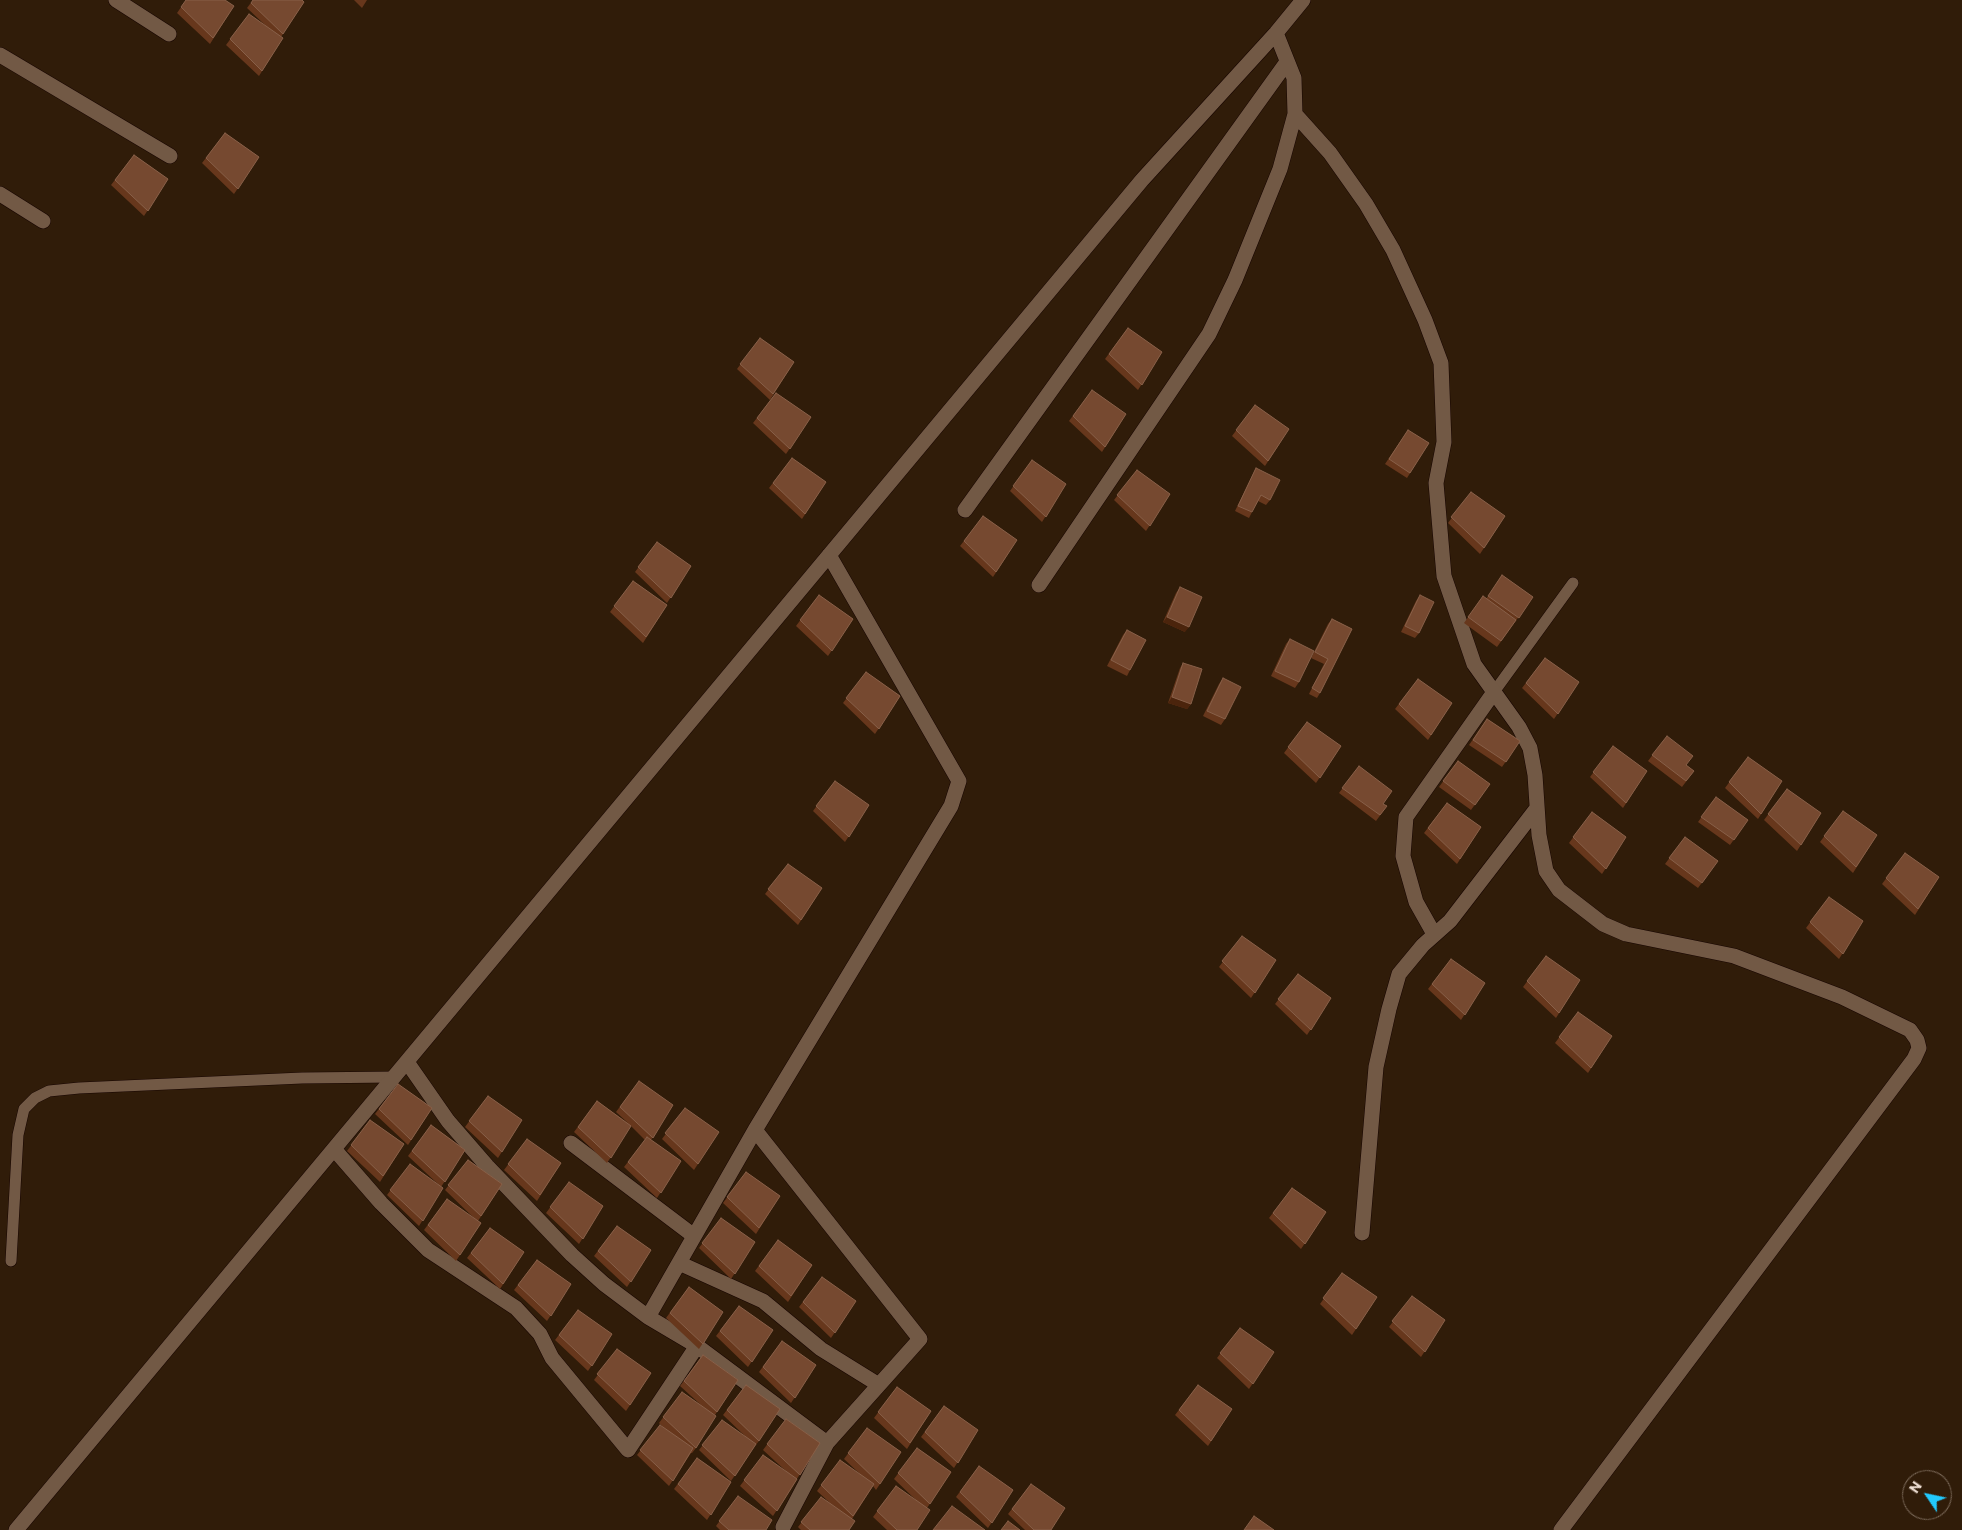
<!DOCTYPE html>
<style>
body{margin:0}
#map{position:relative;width:1962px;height:1530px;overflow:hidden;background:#301c09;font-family:Commissioner,sans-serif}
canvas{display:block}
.north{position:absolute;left:1902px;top:1470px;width:50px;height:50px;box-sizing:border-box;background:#301c09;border:1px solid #7c6a5a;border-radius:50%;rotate:304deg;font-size:14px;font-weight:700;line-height:20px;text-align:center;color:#eedfd4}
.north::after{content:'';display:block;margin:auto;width:18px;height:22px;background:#22c9fd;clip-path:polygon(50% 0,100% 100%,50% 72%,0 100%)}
</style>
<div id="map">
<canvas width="1962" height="1530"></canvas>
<div class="north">N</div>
</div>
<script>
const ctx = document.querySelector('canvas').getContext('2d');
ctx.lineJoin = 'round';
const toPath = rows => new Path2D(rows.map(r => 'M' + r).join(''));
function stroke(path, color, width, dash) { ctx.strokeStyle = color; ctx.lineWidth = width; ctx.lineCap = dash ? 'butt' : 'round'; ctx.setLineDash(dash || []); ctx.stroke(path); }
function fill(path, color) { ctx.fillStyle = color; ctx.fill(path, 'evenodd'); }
const lane = toPath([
 [1494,692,1573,583],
 [11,1261,18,1135,24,1109,35,1098,49,1091,79,1088,302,1078,395,1077]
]);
const street = toPath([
 [116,0,169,34],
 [0,55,170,156],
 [1295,114,1330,153,1366,204,1393,250,1425,320,1441,363,1444,442,1436,483,1444,576,1474,664,1519,727,1530,748,1535,775,1539,835,1546,871,1559,890,1603,924,1626,934,1734,956,1842,997,1910,1030,1917,1040,1919,1048,1914,1059,1561,1530],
 [0,194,43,221],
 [965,510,1287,62],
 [1039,585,1209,334,1235,280,1280,169,1295,114,1294,78,1276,33],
 [1434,934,1416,902,1403,856,1406,817,1494,692],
 [407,1062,448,1121,487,1166,572,1255,604,1284,648,1317,697,1346,827,1443],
 [755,1130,920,1339,827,1443,783,1527],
 [571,1143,694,1236],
 [334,1149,381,1203,428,1250,516,1308,540,1334,552,1358,628,1450,697,1346],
 [1362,1233,1376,1067,1389,1009,1399,974,1423,945,1450,921,1537,808],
 [679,1263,763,1301,821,1349,879,1385],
 [648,1317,755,1130,951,806,959,781,829,555],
 [16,1530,1142,180,1276,33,1303,0]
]);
stroke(lane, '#170500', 12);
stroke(street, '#170500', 16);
stroke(lane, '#725945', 11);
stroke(street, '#725945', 15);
fill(toPath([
 [186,0,234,6,210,44,177,13],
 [253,0,304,2,281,37,283,38,259,76,226,45,249,14,266,26,247,8],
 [354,0,367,0,362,8],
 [225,133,259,157,234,194,202,163],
 [134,155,168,179,144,216,111,185],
 [1128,328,1162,352,1138,390,1105,359],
 [760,338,794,362,770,400,737,369],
 [1092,390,1126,414,1102,452,1069,421],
 [776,393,811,417,786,454,753,423],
 [1255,405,1289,429,1265,466,1232,436],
 [1408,430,1429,443,1407,478,1385,464],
 [792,458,826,482,802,519,769,488],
 [1032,460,1066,484,1042,522,1010,491],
 [1256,468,1270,500,1266,505,1258,501,1252,512,1249,518,1235,511,1253,474],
 [1137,470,1170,494,1146,531,1114,500],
 [1471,492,1505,516,1480,554,1448,523],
 [983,516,1017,540,993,577,960,546],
 [657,542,691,566,667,603,635,572],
 [1502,575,1533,597,1497,647,1464,623,1483,596,1486,599],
 [633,581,667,605,643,643,610,612],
 [1180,587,1185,632,1163,622,1176,593],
 [819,595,853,619,828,656,796,626],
 [1420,595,1419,633,1415,638,1401,632,1416,601],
 [1332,619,1352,629,1320,693,1317,698,1309,694,1324,664,1311,658,1328,624],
 [1127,630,1130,670,1127,676,1107,666,1123,635],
 [1290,639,1299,682,1295,688,1271,676,1286,644],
 [1545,658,1579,682,1554,719,1522,688],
 [1183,663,1191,704,1187,709,1168,703,1180,668],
 [866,672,900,696,875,734,843,703],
 [1223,678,1225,719,1221,725,1203,716,1219,684],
 [1418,679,1452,703,1428,740,1395,709],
 [1487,719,1520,741,1502,767,1469,745],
 [1307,722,1341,746,1316,783,1284,753],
 [1667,736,1686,765,1694,771,1682,787,1648,761],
 [1613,746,1647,771,1623,808,1590,777],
 [1748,757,1782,781,1758,819,1725,788],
 [1458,761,1490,784,1471,810,1439,787],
 [1359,766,1383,804,1387,806,1376,821,1339,793],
 [835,781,869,805,845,842,813,811],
 [1787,789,1821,813,1797,851,1764,820],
 [1716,797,1748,820,1730,845,1698,822],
 [1447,803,1481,827,1457,864,1424,833],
 [1843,811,1877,835,1853,873,1820,842],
 [1592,812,1626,837,1602,874,1569,843],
 [1685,837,1718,861,1698,888,1665,864],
 [1905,853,1939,877,1915,915,1882,884],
 [788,864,822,888,798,925,765,894],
 [1829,897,1863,921,1839,959,1806,928],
 [1242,936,1276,960,1251,998,1219,967],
 [1546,956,1580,980,1556,1018,1523,987],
 [1451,959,1485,983,1461,1020,1428,989],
 [1298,974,1331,998,1307,1035,1275,1004],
 [1578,1012,1612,1036,1588,1073,1555,1043],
 [639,1081,673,1105,651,1140,681,1161,657,1198,624,1167,645,1140,631,1126,607,1163,574,1132,597,1101,628,1123,616,1112],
 [398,1084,432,1108,408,1145,375,1114],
 [488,1096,522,1120,498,1158,465,1127],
 [685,1108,719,1132,694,1170,662,1139],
 [370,1120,404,1144,380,1182,347,1151],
 [431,1125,465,1150,441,1187,443,1188,419,1226,387,1195,410,1164,440,1186,408,1156],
 [527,1139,561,1163,537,1201,504,1170],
 [468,1160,502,1184,478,1221,481,1223,456,1261,424,1230,447,1199,476,1220,445,1190],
 [746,1172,780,1196,756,1234,723,1203],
 [569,1182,603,1206,579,1244,546,1213],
 [1292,1188,1326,1212,1301,1249,1269,1218],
 [721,1218,755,1242,731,1279,699,1248],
 [617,1226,651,1250,627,1287,594,1256],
 [490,1228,524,1252,500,1289,467,1258],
 [778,1240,812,1265,788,1302,755,1271],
 [537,1260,571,1284,547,1321,514,1290],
 [1342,1273,1377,1297,1352,1335,1320,1304],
 [822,1277,856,1301,831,1338,799,1307],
 [689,1287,723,1312,699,1349,666,1318],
 [1412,1296,1445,1320,1421,1357,1389,1327],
 [739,1306,773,1330,748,1367,716,1336],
 [578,1310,612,1334,588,1371,555,1340],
 [1240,1328,1274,1352,1249,1389,1217,1358],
 [782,1341,816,1365,791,1403,759,1372],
 [617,1349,651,1373,626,1411,594,1380],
 [703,1355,738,1380,715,1415,696,1448,692,1453,691,1453,669,1486,637,1455,660,1425,665,1429,659,1423,682,1392,701,1405,680,1386],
 [746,1385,759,1441,755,1446,731,1481,699,1450,722,1420,746,1437,723,1415],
 [1198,1385,1232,1409,1208,1446,1175,1415],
 [897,1387,931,1411,907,1449,874,1418],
 [944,1406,978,1430,954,1468,921,1437],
 [786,1419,820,1443,773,1516,740,1486,763,1455,787,1472,763,1450],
 [867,1428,901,1452,876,1490,873,1486,852,1519,849,1530,801,1530,798,1527,821,1497,830,1503,817,1491,840,1460,861,1475,844,1459],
 [917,1448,951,1472,927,1508,917,1530,887,1530,873,1517,896,1486,917,1501,894,1479],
 [697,1458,731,1482,707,1520,674,1489],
 [979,1466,1013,1490,988,1528,956,1497],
 [1031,1484,1051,1530,1025,1530,1008,1514],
 [738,1496,766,1530,720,1530,716,1526]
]), '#67371c');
fill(toPath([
 [1167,617,1189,627,1185,632,1163,622],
 [1172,697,1191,704,1187,709,1168,703]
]), '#4b240c');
const building = toPath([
 [186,0,225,0,234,6,213,38,181,7,186,0],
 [253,0,302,0,304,2,283,34,251,3,253,0],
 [249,14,283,38,262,71,230,39,249,14],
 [225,133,259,157,238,189,206,158,225,133],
 [134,155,168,179,148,211,115,180,134,155],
 [1128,328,1162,352,1142,385,1109,354,1128,328],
 [760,338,794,362,773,394,740,364,760,338],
 [1092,390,1126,414,1105,447,1073,416,1092,390],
 [776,393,811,417,790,449,757,418,776,393],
 [1255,405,1289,429,1268,461,1236,430,1255,405],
 [1408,430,1429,443,1410,473,1389,459,1408,430],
 [792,458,826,482,805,514,773,483,792,458],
 [1032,460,1066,484,1046,517,1013,486,1032,460],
 [1256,468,1280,480,1270,500,1261,495,1252,512,1238,506,1256,468],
 [1137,470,1170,494,1150,526,1117,495,1137,470],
 [1471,492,1505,516,1484,548,1451,517,1471,492],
 [983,516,1017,540,996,572,964,541,983,516],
 [657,542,691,566,671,598,638,567,657,542],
 [1502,575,1533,597,1519,618,1488,596,1502,575],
 [633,581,667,605,646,637,614,606,633,581],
 [1180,587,1202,597,1189,627,1167,617,1180,587],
 [819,595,853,619,832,651,800,620,819,595],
 [1420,595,1434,602,1419,633,1405,626,1420,595],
 [1483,596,1516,620,1501,641,1468,617,1483,596],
 [1332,619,1352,629,1320,693,1312,688,1328,659,1315,652,1332,619],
 [1127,630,1146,640,1130,670,1111,660,1127,630],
 [1290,639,1314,651,1299,682,1275,671,1290,639],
 [1545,658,1579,682,1558,714,1526,683,1545,658],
 [1183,663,1202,669,1191,704,1172,697,1183,663],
 [866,672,900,696,879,729,846,698,866,672],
 [1223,678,1241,687,1225,719,1207,711,1223,678],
 [1418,679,1452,703,1431,735,1399,704,1418,679],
 [1487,719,1520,741,1506,762,1473,740,1487,719],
 [1307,722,1341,746,1320,778,1288,747,1307,722],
 [1667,736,1693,756,1686,765,1694,771,1686,781,1652,755,1667,736],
 [1613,746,1647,771,1626,803,1593,772,1613,746],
 [1748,757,1782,781,1761,814,1729,782,1748,757],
 [1458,761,1490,784,1475,805,1443,781,1458,761],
 [1359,766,1392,791,1383,804,1387,806,1380,815,1342,788,1359,766],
 [835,781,869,805,849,837,816,806,835,781],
 [1787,789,1821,813,1801,845,1768,814,1787,789],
 [1716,797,1748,820,1734,840,1701,817,1716,797],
 [1447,803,1481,827,1460,859,1428,828,1447,803],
 [1843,811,1877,835,1856,867,1824,836,1843,811],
 [1592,812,1626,837,1606,869,1573,837,1592,812],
 [1685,837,1718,861,1702,883,1669,858,1685,837],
 [1905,853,1939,877,1918,909,1886,878,1905,853],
 [788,864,822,888,801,920,768,889,788,864],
 [1829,897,1863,921,1843,954,1810,922,1829,897],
 [1242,936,1276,960,1255,993,1222,961,1242,936],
 [1546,956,1580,980,1559,1013,1527,981,1546,956],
 [1451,959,1485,983,1465,1015,1432,984,1451,959],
 [1298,974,1331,998,1311,1030,1278,999,1298,974],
 [1578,1012,1612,1036,1591,1068,1559,1037,1578,1012],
 [639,1081,673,1105,653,1138,620,1107,639,1081],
 [398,1084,432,1108,411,1140,379,1109,398,1084],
 [488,1096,522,1120,502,1152,469,1121,488,1096],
 [597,1101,631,1126,611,1158,578,1127,597,1101],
 [685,1108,719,1132,698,1164,665,1133,685,1108],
 [370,1120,404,1144,383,1176,351,1145,370,1120],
 [431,1125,465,1150,445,1182,412,1151,431,1125],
 [647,1137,681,1161,661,1193,628,1162,647,1137],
 [527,1139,561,1163,540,1195,508,1164,527,1139],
 [468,1160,502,1184,481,1216,448,1185,468,1160],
 [410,1164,443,1188,423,1221,390,1190,410,1164],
 [746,1172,780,1196,759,1228,727,1197,746,1172],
 [569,1182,603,1206,583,1239,550,1207,569,1182],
 [1292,1188,1326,1212,1305,1244,1273,1213,1292,1188],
 [447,1199,481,1223,460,1255,428,1225,447,1199],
 [721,1218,755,1242,735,1274,702,1243,721,1218],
 [617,1226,651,1250,631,1282,598,1251,617,1226],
 [490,1228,524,1252,503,1284,471,1253,490,1228],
 [778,1240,812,1265,791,1296,759,1266,778,1240],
 [537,1260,571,1284,551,1316,518,1285,537,1260],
 [1342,1273,1377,1297,1356,1329,1323,1298,1342,1273],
 [822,1277,856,1301,835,1333,803,1302,822,1277],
 [689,1287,723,1312,703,1344,670,1313,689,1287],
 [1412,1296,1445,1320,1425,1352,1392,1321,1412,1296],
 [739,1306,773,1330,752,1362,720,1331,739,1306],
 [578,1310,612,1334,592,1366,559,1335,578,1310],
 [1240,1328,1274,1352,1253,1384,1220,1353,1240,1328],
 [782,1341,816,1365,795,1398,763,1367,782,1341],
 [617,1349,651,1373,630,1405,597,1374,617,1349],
 [703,1355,738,1380,717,1412,684,1381,703,1355],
 [746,1385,780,1409,759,1441,727,1410,746,1385],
 [1198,1385,1232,1409,1211,1441,1179,1410,1198,1385],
 [897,1387,931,1411,910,1443,878,1412,897,1387],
 [682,1392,716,1416,696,1448,663,1417,682,1392],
 [944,1406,978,1430,958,1463,925,1432,944,1406],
 [786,1419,820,1443,800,1475,767,1444,786,1419],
 [722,1420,756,1444,735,1476,702,1445,722,1420],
 [660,1425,693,1448,673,1481,640,1450,660,1425],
 [867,1428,901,1452,880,1484,848,1453,867,1428],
 [917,1448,951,1472,930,1504,898,1473,917,1448],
 [763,1455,797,1479,777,1511,744,1480,763,1455],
 [697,1458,731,1482,711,1515,678,1484,697,1458],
 [840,1460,874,1484,853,1516,821,1485,840,1460],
 [979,1466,1013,1490,992,1523,960,1492,979,1466],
 [1031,1484,1065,1508,1051,1530,1034,1530,1012,1509,1031,1484],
 [896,1486,930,1510,917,1530,897,1530,877,1511,896,1486],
 [738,1496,772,1520,766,1530,729,1530,719,1521,738,1496],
 [821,1497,855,1521,849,1530,810,1530,801,1522,821,1497],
 [952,1506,985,1530,933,1530,952,1506],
 [1254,1516,1274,1530,1244,1530,1254,1516],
 [1008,1521,1020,1530,1001,1530,1008,1521]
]);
fill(building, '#764930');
stroke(building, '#886049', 1);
</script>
